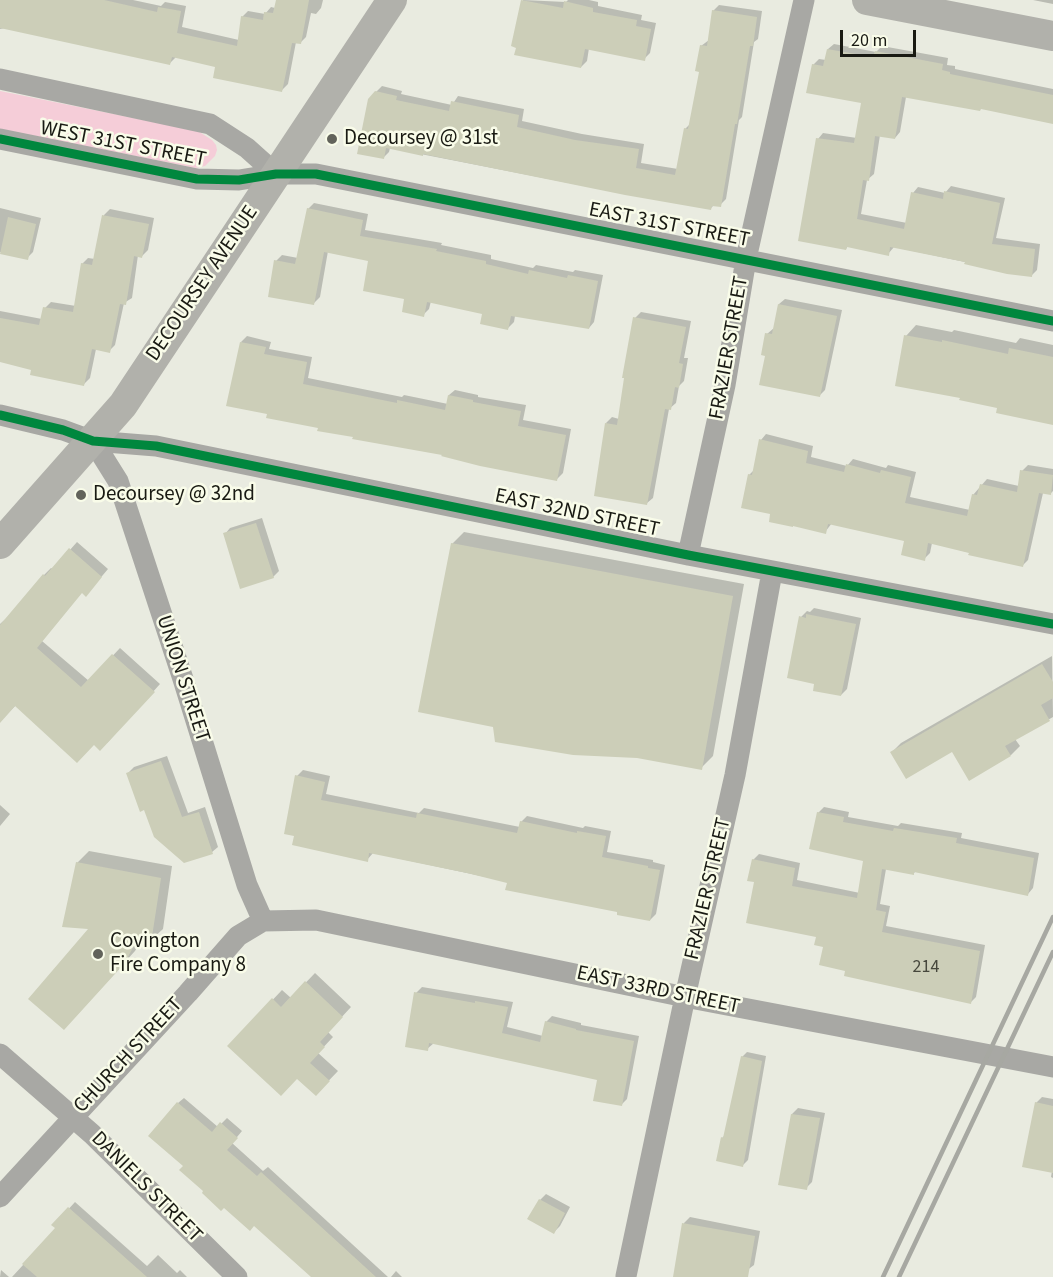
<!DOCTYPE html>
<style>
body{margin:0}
#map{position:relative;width:1053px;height:1277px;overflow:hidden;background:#e9ebe0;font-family:"Source Sans 3",sans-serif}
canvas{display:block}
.scale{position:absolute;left:840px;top:30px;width:76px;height:27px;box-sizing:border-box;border:3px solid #191a13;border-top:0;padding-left:8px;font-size:18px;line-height:21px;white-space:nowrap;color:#191a13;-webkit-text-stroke:4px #f9fce9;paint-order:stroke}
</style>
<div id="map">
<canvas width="1053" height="1277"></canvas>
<div class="scale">20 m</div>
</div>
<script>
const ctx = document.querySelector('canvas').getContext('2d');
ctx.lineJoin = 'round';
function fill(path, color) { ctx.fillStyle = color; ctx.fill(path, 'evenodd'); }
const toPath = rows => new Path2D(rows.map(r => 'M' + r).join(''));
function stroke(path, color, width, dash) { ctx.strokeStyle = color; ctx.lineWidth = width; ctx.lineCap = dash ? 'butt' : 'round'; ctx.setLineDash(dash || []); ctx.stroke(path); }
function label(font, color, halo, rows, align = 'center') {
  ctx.font = font + ' "Source Sans 3",sans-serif'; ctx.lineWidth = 5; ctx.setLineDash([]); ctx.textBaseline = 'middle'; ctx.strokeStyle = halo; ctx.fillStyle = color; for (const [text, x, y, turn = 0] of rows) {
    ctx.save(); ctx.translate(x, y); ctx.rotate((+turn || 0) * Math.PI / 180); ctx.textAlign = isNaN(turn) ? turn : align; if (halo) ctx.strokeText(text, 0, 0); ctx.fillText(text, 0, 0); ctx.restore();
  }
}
fill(toPath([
 [0,91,198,131,212,140,216,145,217,150,215,156,205,166,195,168,0,129]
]), '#f5cdd8');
fill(toPath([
 [0,0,133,0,161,6,165,2,186,6,182,27,239,40,242,17,248,11,265,14,271,7,275,8,277,0,323,0,321,8,316,14,311,13,306,37,301,42,296,42,288,84,282,90,217,66,176,57,170,63,5,28,0,29],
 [523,0,566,2,568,0,589,0,598,2,598,6,642,15,641,20,656,23,650,53,644,59,589,48,587,61,581,67,512,45],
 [1033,0,1053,0,1053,4],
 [719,5,762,11,758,39,754,42,742,117,739,120,726,199,720,205,714,205,711,208,625,194,390,148,389,152,383,158,376,92,382,86,402,91,401,94,452,105,458,96,524,109,522,121,582,134,644,144,641,163,678,169,685,129,690,124,701,70,701,46,709,40,713,11],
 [834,44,876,52,882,46,948,58,947,65,955,66,955,69,1053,89,1053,122,982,108,906,97,900,132,895,138,880,135,874,174,867,180,861,214,907,223,913,193,918,187,945,193,951,186,1005,198,996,238,1040,244,1037,270,1031,276,894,247,888,254,848,246,846,249,818,139,823,133,857,138,863,102,813,65,819,59,826,60,828,49],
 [314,203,368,214,365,230,442,243,441,245,491,255,491,259,533,268,536,265,573,272,575,270,603,275,594,322,589,328,515,316,514,322,508,328,484,313,431,301,429,309,423,315,370,259,328,251,320,297,314,303,276,261,282,255,298,258,308,209],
 [0,208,41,218,33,252,27,258,0,252],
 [110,209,154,218,148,250,142,256,138,255,132,298,124,303,115,345,109,351,96,349,90,378,84,384,0,360,0,311,42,319,45,308,51,302,76,306,82,264,88,258,95,259,104,215],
 [785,299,842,310,825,390,819,396,766,355,767,334,774,328,779,304],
 [641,312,691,321,684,358,688,358,684,381,679,386,676,403,669,409,653,498,647,503,606,423,612,417,619,419,635,318],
 [916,325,952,332,954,330,1016,343,1020,338,1053,345,1053,424,999,406,906,336],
 [247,336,271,342,269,349,312,357,308,378,402,397,404,395,448,404,449,395,455,390,478,395,478,397,526,405,523,420,571,429,563,473,557,479,355,435,268,413,241,342],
 [766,434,813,446,811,457,847,466,853,459,886,468,888,465,916,472,910,497,970,510,973,495,987,479,1019,486,1022,471,1028,465,1053,469,1053,491,1050,494,1043,493,1028,560,1022,566,932,543,930,553,924,559,906,540,832,523,825,532,772,513,749,475,755,469,761,440],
 [262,518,279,571,273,577,225,534,230,528],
 [464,532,744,584,713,756,701,768,452,544],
 [77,542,108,569,92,588,82,592,42,641,89,681,120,648,160,684,107,743,94,743,16,705,0,722,0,624,11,614,44,575,51,568,53,569],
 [814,608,861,618,847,689,841,695,816,683,801,617,807,611,810,612],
 [1052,656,1053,717,1015,739,1020,746,1011,755,953,750,892,752,901,743],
 [167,756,188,813,205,807,218,847,212,852,145,808,128,773,134,767],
 [303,770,330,776,326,794,419,813,424,808,520,827,521,822,527,816,583,828,585,826,611,831,607,852,653,860,653,862,665,865,656,914,650,920,509,882,373,853,367,860,296,834,297,776],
 [0,805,10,814,0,826],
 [824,807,849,812,848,817,898,826,901,823,962,833,961,838,1039,853,1033,888,1028,894,916,871,913,874,886,869,880,904,890,906,886,926,985,945,976,997,970,1003,847,970,818,936,756,881,753,860,759,854,800,863,797,880,860,893,865,859,818,813],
 [89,851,172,866,163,929,150,941,140,942,135,951,76,1016,91,928,77,863],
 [315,973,351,1007,328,1032,333,1037,318,1053,338,1071,316,1094,297,1077,229,1046,282,990,291,998],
 [422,987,513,1002,507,1027,543,1036,546,1022,552,1016,581,1023,581,1025,639,1036,627,1099,621,1105,599,1078,434,1043,427,1049,416,993],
 [747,1052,766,1056,748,1160,743,1165,722,1138,725,1135,742,1057],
 [1042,1097,1053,1099,1053,1178,1051,1177,1052,1171,1036,1103],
 [184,1098,218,1127,227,1118,242,1131,232,1143,263,1171,268,1167,388,1277,314,1277,255,1224,206,1191,185,1166,178,1103],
 [798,1108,825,1113,812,1182,806,1188,792,1114],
 [546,1194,570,1207,560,1226,554,1232,530,1218,540,1200],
 [75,1202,147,1266,158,1255,177,1273,180,1270,187,1277,12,1277,57,1228,54,1225],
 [690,1217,760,1231,754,1265,738,1277,674,1277,684,1223],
 [1,1270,9,1277,0,1277],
 [396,1271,402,1277,391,1277]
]), '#0003');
fill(toPath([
 [0,0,104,0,157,12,158,7,181,11,177,33,237,46,241,16,263,20,264,12,273,13,276,0,309,0,301,44,292,43,282,92,213,78,215,67,172,57,170,65,0,28],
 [521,0,563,8,564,1,593,8,593,12,637,20,636,26,651,29,645,61,585,49,581,68,514,55,516,48,511,46],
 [712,10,757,17,753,46,750,46,737,124,735,124,721,207,712,206,711,210,625,195,423,154,423,156,386,148,384,159,357,154,368,99,375,91,397,96,396,100,449,111,451,101,519,115,517,127,575,140,639,149,636,168,675,175,684,128,688,129,699,72,695,71,700,45,707,46],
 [827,49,873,57,875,51,943,64,942,70,950,72,950,74,1053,95,1053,124,981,109,980,111,902,97,895,139,875,136,869,181,863,180,857,219,904,229,911,192,943,199,944,191,1000,203,992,244,1035,249,1032,277,1007,274,964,264,965,262,890,247,889,256,847,247,846,250,798,241,816,138,854,143,861,103,806,93,812,64,823,66],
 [307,208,363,220,360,236,437,249,436,251,486,261,486,264,528,274,529,270,567,278,568,275,598,281,589,329,511,316,508,330,480,324,482,314,427,302,424,317,402,312,404,299,363,291,368,261,324,252,314,305,268,297,274,260,295,264],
 [102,215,149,224,142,258,134,256,126,305,120,304,110,353,92,349,84,386,30,375,31,370,0,362,0,318,39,325,43,307,73,312,81,263,92,265],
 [8,217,36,224,28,260,0,254],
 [778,304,837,316,820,397,759,385,765,356,761,355,765,333,772,334],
 [633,317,686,327,679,363,683,364,679,388,675,387,671,410,665,409,647,505,594,496,605,423,617,425,624,378,622,378],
 [904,335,942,342,942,340,1008,354,1009,348,1053,357,1053,425,996,413,997,408,959,400,960,398,895,386],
 [240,342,266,347,264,354,307,362,303,384,397,403,397,400,445,410,448,395,473,400,473,402,521,411,518,426,566,435,557,481,480,466,441,456,442,455,352,439,353,437,317,431,318,428,266,418,267,414,226,406],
 [759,439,808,451,806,463,844,472,846,464,880,473,881,470,911,477,905,503,967,516,972,494,977,495,980,484,1017,492,1020,470,1053,475,1051,495,1039,493,1023,567,968,555,969,553,928,543,925,561,901,555,904,541,828,524,826,534,793,526,793,527,769,522,770,514,741,508,748,474,752,475],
 [256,523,274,578,240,589,223,533],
 [451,543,733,596,702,770,637,758,573,755,495,742,493,727,418,712],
 [69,548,102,577,86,597,82,593,37,648,81,687,112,654,155,692,100,751,94,745,77,763,15,706,0,723,0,625,43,574,45,576],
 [806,614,856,624,841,696,813,691,814,684,787,678,799,616,806,618],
 [1042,664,1053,682,1053,698,1041,705,1050,721,1005,746,1011,756,969,781,952,752,906,779,890,752],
 [161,761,182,817,199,812,213,854,184,863,154,837,144,810,140,812,126,773],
 [295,775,325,782,321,800,416,818,417,813,517,833,520,821,577,833,577,831,606,836,602,857,648,866,648,868,660,870,650,921,617,915,617,912,505,890,507,883,467,873,369,853,368,862,292,845,294,836,284,834],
 [817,812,844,817,843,822,893,831,894,828,957,838,956,843,1034,858,1028,896,914,872,914,875,882,869,876,910,886,912,882,932,980,951,971,1004,844,976,845,971,819,965,823,947,814,945,816,937,746,923,754,882,747,881,752,859,795,868,792,886,857,898,863,861,809,849],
 [76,862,161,878,151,943,135,944,124,964,64,1030,28,999,88,929,62,927],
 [305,981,343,1017,320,1042,325,1047,310,1063,330,1081,316,1096,297,1079,281,1096,227,1046,272,998,281,1007],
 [414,992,475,1003,475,1001,508,1007,502,1033,540,1042,545,1021,576,1029,576,1030,634,1041,622,1106,593,1101,597,1080,429,1043,428,1051,405,1047],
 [741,1056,762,1061,743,1167,716,1161,721,1137,723,1138],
 [177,1102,212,1132,220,1122,238,1138,227,1150,257,1176,261,1172,376,1277,311,1277,254,1226,250,1231,224,1208,221,1211,202,1193,203,1191,179,1170,183,1166,148,1136],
 [1035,1102,1053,1106,1053,1173,1022,1167],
 [791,1114,820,1118,807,1190,778,1185],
 [539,1199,565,1213,554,1234,527,1219],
 [68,1207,147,1277,37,1277,22,1264,55,1228,51,1225],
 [682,1223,755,1236,748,1277,673,1277]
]), '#ccceb8');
stroke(toPath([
 [0,79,210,124,247,148,276,174],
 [0,139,197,179,239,180,276,174,316,174,1053,321],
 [0,415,63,430,93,441,156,446,688,555,1053,624],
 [93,441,118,481,183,679,247,885,263,921],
 [688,555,725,385,746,259,804,0],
 [263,921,316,920,685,997,1053,1067],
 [0,1054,92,1134,237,1277],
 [0,1197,188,993,238,936,263,921],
 [626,1276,685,997,735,775,772,572]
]), '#a8a8a4', 21);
stroke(toPath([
 [867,0,1053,36],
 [0,544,123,405,392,0]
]), '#b1b1ab', 30);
stroke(toPath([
 [883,1277,1053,917],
 [899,1277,1053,952]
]), '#a7a8a2', 4.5);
stroke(toPath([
 [0,139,197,179,239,180,276,174,316,174,1053,321],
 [0,415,63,430,93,441,156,446,688,555,1053,624]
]), '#00873e', 9);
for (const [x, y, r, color] of [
 [332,139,6,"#62635b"],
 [81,495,6,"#62635b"],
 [98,954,6,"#62635b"]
]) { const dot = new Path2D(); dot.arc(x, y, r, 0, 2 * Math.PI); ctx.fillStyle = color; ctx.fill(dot); stroke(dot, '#f9fce9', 2); }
label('18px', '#46473c', null, [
 ["214",926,968]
]);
label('21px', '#191a13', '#f9fce9', [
 ["Decoursey @ 31st",344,139],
 ["Decoursey @ 32nd",93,495],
 ["Covington",110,942],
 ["Fire Company 8",110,966]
], 'left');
label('21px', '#191a13', '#f9fce9', [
 ["WEST 31ST STREET",123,145,11],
 ["EAST 31ST STREET",669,226,11],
 ["DECOURSEY AVENUE",203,284,-56],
 ["FRAZIER STREET",730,348,-80],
 ["EAST 32ND STREET",577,514,12],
 ["UNION STREET",182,679,72],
 ["FRAZIER STREET",709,889,-77],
 ["EAST 33RD STREET",658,991,12],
 ["CHURCH STREET",129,1056,-47],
 ["DANIELS STREET",146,1188,45]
]);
</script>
